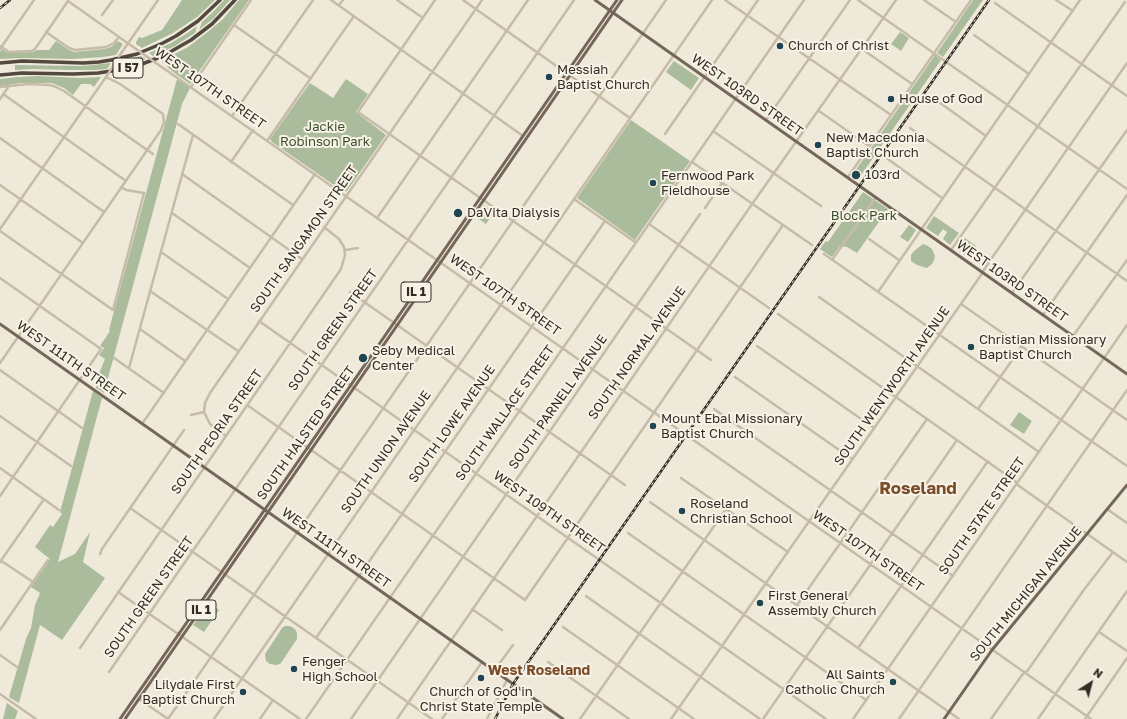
<!DOCTYPE html>
<style>
body{margin:0}
#map{position:relative;width:1127px;height:719px;overflow:hidden;background:#efe9da;font-family:"Golos Text",sans-serif}
canvas{display:block}
.north{position:absolute;left:1071px;top:663px;width:40px;height:40px;-webkit-text-stroke:3px #f7f3e6;paint-order:stroke;rotate:36deg;font-size:11px;font-weight:700;line-height:16px;text-align:center;color:#332d27}
.north::after{content:'';display:block;margin:auto;width:14px;height:18px;background:#332d27;clip-path:polygon(50% 0,100% 100%,50% 72%,0 100%)}
</style>
<div id="map">
<canvas width="1127" height="719"></canvas>
<div class="north">N</div>
</div>
<script>
const ctx = document.querySelector('canvas').getContext('2d');
ctx.lineJoin = 'round';
function fill(path, color) { ctx.fillStyle = color; ctx.fill(path, 'evenodd'); }
const toPath = rows => new Path2D(rows.map(r => 'M' + r).join(''));
function stroke(path, color, width, dash) { ctx.strokeStyle = color; ctx.lineWidth = width; ctx.lineCap = dash ? 'butt' : 'round'; ctx.setLineDash(dash || []); ctx.stroke(path); }
function label(font, color, halo, rows, align = 'center') {
  ctx.font = font + ' "Golos Text",sans-serif'; ctx.lineWidth = 4; ctx.setLineDash([]); ctx.textBaseline = 'middle'; ctx.strokeStyle = halo; ctx.fillStyle = color; for (const [text, x, y, turn = 0] of rows) {
    ctx.save(); ctx.translate(x, y); ctx.rotate((+turn || 0) * Math.PI / 180); ctx.textAlign = isNaN(turn) ? turn : align; if (halo) ctx.strokeText(text, 0, 0); ctx.fillText(text, 0, 0); ctx.restore();
  }
}
fill(toPath([
 [182,0,215,0,197,17,173,33,142,48,136,44,136,42,139,37,142,38,162,30],
 [224,0,230,0,214,18,199,30,202,22,213,12],
 [239,0,249,0,191,83,190,84,177,75,167,67,168,66,161,61,188,47,209,31,223,19],
 [973,0,983,0,943,57,937,53],
 [197,26,195,33,175,46,153,56,149,53,171,43,186,34],
 [900,32,909,38,901,51,891,44],
 [56,41,69,50,74,52,104,49,111,47,118,41,123,44,116,55,103,57,72,59,21,58,0,59,0,52,2,49,6,52,11,53,32,52,37,50,49,50],
 [935,55,941,60,857,181,851,177],
 [141,56,146,59,117,67,121,62],
 [674,61,699,78,691,90,666,72],
 [111,63,107,69,95,70,69,70,32,69,15,70,15,65,82,66],
 [36,76,81,78,101,77,94,87,90,84,81,84,73,95,64,88,52,83,21,83,0,86,0,79,18,77],
 [177,79,190,88,182,104,104,393,96,388,100,371,105,359,99,355,104,348,100,346,110,331,109,330,114,311],
 [346,79,368,94,356,112,386,135,347,191,344,192,272,142,270,139,310,83,333,98],
 [631,120,690,161,635,240,577,198],
 [863,192,888,209,857,253,847,247,840,246,832,257,820,249,826,241,828,242],
 [484,205,494,212,486,224,476,217],
 [934,216,959,233,950,245,943,239,947,232,943,229,938,236,926,228],
 [909,225,916,230,908,242,900,237],
 [965,238,976,246,974,250,970,247,965,255,956,249],
 [923,244,928,246,932,249,935,256,934,260,932,264,927,268,917,265,911,261,911,255,914,251],
 [93,391,102,398,58,562,75,554,90,532,83,562,105,578,62,640,40,625,19,703,9,697,26,639,31,628,35,605,40,593,31,587,50,559,35,547,50,525,53,527,62,514,60,512],
 [1019,412,1032,421,1024,434,1010,425],
 [209,603,219,610,204,632,193,625],
 [285,626,290,626,295,629,297,633,297,639,281,663,277,665,270,664,266,661,265,654,282,628],
 [7,703,18,711,15,719,3,719]
]), '#abbc9c');
stroke(toPath([
 [331,0,523,136],
 [397,0,423,18],
 [435,0,358,112,711,360],
 [463,0,630,118],
 [725,0,891,115],
 [858,0,1127,189],
 [924,0,956,22],
 [1056,0,1073,11],
 [68,1,136,49],
 [995,3,1127,96],
 [339,5,343,0],
 [102,15,113,0],
 [234,25,310,78],
 [46,32,69,48,75,50,106,47,114,43,119,37],
 [974,35,1029,74],
 [0,46,9,52,31,51,35,49,68,1],
 [0,49,34,0],
 [862,49,912,84],
 [122,52,158,0],
 [156,63,1091,719],
 [0,87,29,84,50,85,56,87,64,91,147,150],
 [191,87,251,0],
 [3,94,126,181],
 [932,97,986,136],
 [0,99,9,86],
 [819,111,869,146],
 [232,116,313,0],
 [766,120,850,0],
 [178,124,293,205],
 [910,128,1127,281],
 [713,131,821,206],
 [665,134,758,0],
 [0,138,104,212],
 [267,141,354,16],
 [147,150,153,154],
 [885,157,942,198],
 [231,162,253,130],
 [692,162,812,245],
 [182,174,302,259],
 [848,177,971,0],
 [0,185,83,243],
 [574,199,635,242],
 [705,208,722,183],
 [172,213,250,268],
 [377,218,528,0],
 [649,224,769,308],
 [0,229,106,77],
 [0,231,113,310,144,193,126,190,121,187],
 [869,239,899,260],
 [345,250,358,248],
 [951,250,1125,2],
 [161,252,228,299],
 [824,254,1127,466],
 [832,260,876,197],
 [0,278,101,349,0,496],
 [150,291,238,351],
 [350,292,625,485],
 [878,292,1080,0],
 [1012,293,1127,130],
 [819,297,1039,452],
 [961,304,1127,420],
 [778,314,1015,481,1019,486,1127,562],
 [1043,315,1127,195],
 [259,321,826,719],
 [140,329,185,361],
 [1073,336,1127,260],
 [757,346,874,428],
 [114,358,164,393],
 [0,363,161,130,164,122,163,114,120,84,106,77],
 [129,368,193,135],
 [0,370,82,428],
 [735,377,852,459],
 [247,405,525,600,783,225],
 [714,409,953,576],
 [978,409,1022,346],
 [191,415,204,412],
 [0,416,71,466],
 [142,424,315,174],
 [226,436,210,424,204,412,205,403,210,393,482,0],
 [0,468,59,510],
 [681,478,788,552],
 [650,502,959,719],
 [130,508,432,719],
 [1107,509,1127,523],
 [628,533,866,700],
 [100,554,102,549,184,430],
 [0,560,33,582],
 [0,562,44,499],
 [118,592,300,719],
 [586,596,760,719],
 [797,605,927,419],
 [472,609,502,630],
 [563,627,694,719],
 [0,630,48,560],
 [1099,632,1127,651],
 [316,638,605,221],
 [80,648,341,269,345,255,344,247,339,239,324,227],
 [858,648,988,461],
 [0,655,17,667],
 [548,662,629,719],
 [494,671,513,645],
 [109,672,574,0],
 [0,694,36,719],
 [139,699,168,719],
 [168,719,666,0],
 [214,719,712,0],
 [260,719,273,700],
 [306,719,804,0],
 [351,719,700,214],
 [397,719,750,207,896,0],
 [442,719,482,662],
 [487,719,507,680],
 [580,719,726,509],
 [671,719,979,278,987,265,1127,63],
 [763,719,957,440],
 [853,719,1127,325],
 [899,719,1127,390],
 [991,719,1022,675,1028,670,1083,591,1113,552],
 [1038,719,1127,591],
 [1085,719,1127,658]
]), '#c6bba7', 2.5);
stroke(toPath([
 [595,0,1127,374],
 [0,324,563,719],
 [120,719,617,0],
 [125,719,622,0],
 [944,719,992,650,1127,485]
]), '#746759', 3);
stroke(toPath([
 [0,63,22,61,83,63,99,62,111,60,137,54,163,43,176,36,198,21,220,0],
 [0,75,22,73,73,74,98,73,118,70,142,64,163,56,191,40,212,24,235,0]
]), '#53493f', 3.5);
const rail = toPath([
 [0,8,10,0],
 [495,719,513,684,522,671,989,0]
]);
stroke(rail, '#332d27', 2.5);
stroke(rail, '#f7f3e6', 1, [3]);
stroke(toPath([
 [136,49,156,63],
 [106,77,122,52]
]), '#c6bba7', 2.5);
for (const [x, y, r, color] of [
 [780,46,4,"#214451"],
 [549,77,4,"#214451"],
 [891,99,4,"#214451"],
 [818,145,4,"#214451"],
 [856,175,5,"#214451"],
 [653,183,4,"#214451"],
 [458,213,5,"#214451"],
 [971,347,4,"#214451"],
 [363,358,5,"#214451"],
 [653,426,4,"#214451"],
 [682,511,4,"#214451"],
 [760,603,4,"#214451"],
 [294,669,4,"#214451"],
 [481,678,4,"#214451"],
 [893,682,4,"#214451"],
 [243,692,4,"#214451"]
]) { const dot = new Path2D(); dot.arc(x, y, r, 0, 2 * Math.PI); ctx.fillStyle = color; ctx.fill(dot); stroke(dot, '#f7f3e6', 1.5); }
for (const [x, y, w] of [
 [128,68,30],
 [416,292,30],
 [201,610,30]
]) { const box = new Path2D(); box.roundRect(x - w / 2, y - 10, w, 20, 3); ctx.fillStyle = '#f7f3e6'; ctx.fill(box); stroke(box, '#332d27', 1); }
label('bold 12px', '#332d27', null, [
 ["I 57",128,68],
 ["IL 1",416,292],
 ["IL 1",201,610]
]);
label('13px', '#332d27', '#f7f3e6', [
 ["Church of Christ",788,46],
 ["Messiah",557,70],
 ["Baptist Church",557,85],
 ["House of God",899,99],
 ["New Macedonia",826,138],
 ["Baptist Church",826,153],
 ["103rd",865,175],
 ["Fernwood Park",661,176],
 ["Fieldhouse",661,191],
 ["DaVita Dialysis",467,213],
 ["Christian Missionary",979,340],
 ["Baptist Church",979,355],
 ["Seby Medical",372,351],
 ["Center",372,366],
 ["Mount Ebal Missionary",661,419],
 ["Baptist Church",661,434],
 ["Roseland",690,504],
 ["Christian School",690,519],
 ["First General",768,596],
 ["Assembly Church",768,611],
 ["Fenger",302,662],
 ["High School",302,677],
 ["All Saints",885,675,"right"],
 ["Catholic Church",885,690,"right"],
 ["Lilydale First",235,685,"right"],
 ["Baptist Church",235,700,"right"],
 ["Church of God in",481,692,"center"],
 ["Christ State Temple",481,707,"center"]
], 'left');
label('13px', '#332d27', '#f7f3e6', [
 ["WEST 107TH STREET",210,88,35],
 ["WEST 103RD STREET",747,95,35],
 ["SOUTH SANGAMON STREET",304,239,-55],
 ["WEST 103RD STREET",1012,281,35],
 ["WEST 107TH STREET",505,295,35],
 ["SOUTH GREEN STREET",333,330,-55],
 ["SOUTH NORMAL AVENUE",637,353,-55],
 ["WEST 111TH STREET",71,361,35],
 ["SOUTH WENTWORTH AVENUE",892,386,-55],
 ["SOUTH PARNELL AVENUE",558,402,-55],
 ["SOUTH WALLACE STREET",505,413,-55],
 ["SOUTH LOWE AVENUE",452,424,-55],
 ["SOUTH PEORIA STREET",217,432,-55],
 ["SOUTH HALSTED STREET",306,433,-55],
 ["SOUTH UNION AVENUE",386,452,-55],
 ["WEST 109TH STREET",549,512,35],
 ["SOUTH STATE STREET",982,516,-55],
 ["WEST 111TH STREET",336,548,35],
 ["WEST 107TH STREET",868,551,35],
 ["SOUTH MICHIGAN AVENUE",1026,594,-51],
 ["SOUTH GREEN STREET",149,597,-55]
]);
label('13px', '#3c4f2d', '#f7f3e6', [
 ["Jackie",325,127],
 ["Robinson Park",325,142],
 ["Block Park",864,216]
]);
label('bold 14px', '#7b4c28', '#f7f3e6', [
 ["West Roseland",539,671]
]);
label('bold 17px', '#7b4c28', '#f7f3e6', [
 ["Roseland",918,489]
]);
</script>
